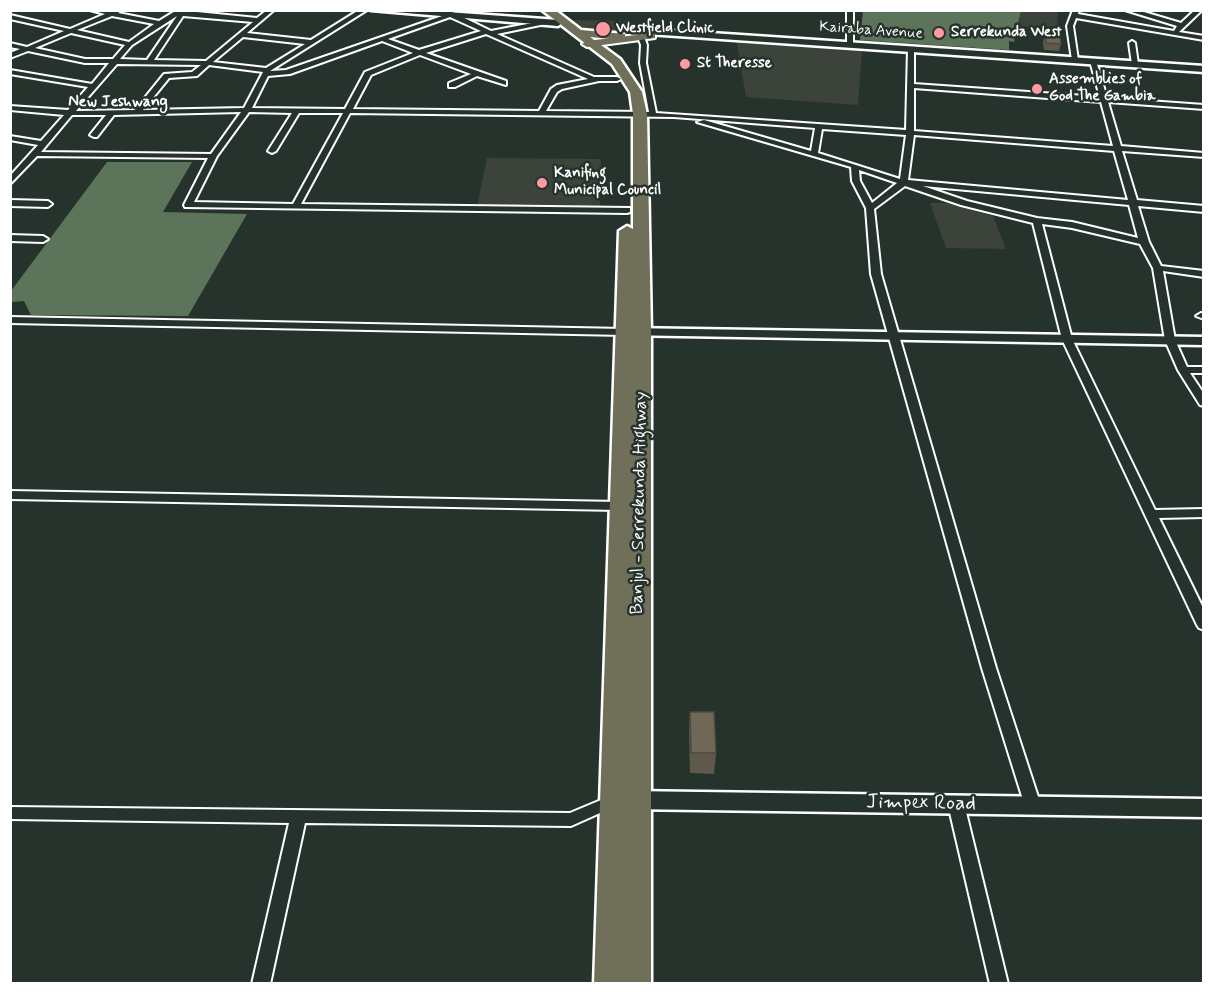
<!DOCTYPE html>
<style>
body{margin:0}
#map{position:relative;width:1214px;height:994px;overflow:hidden;background:#26332d;font-family:Mynerve,sans-serif}
canvas{display:block}
.frame{position:absolute;inset:0;border:12px solid #fff;pointer-events:none}
</style>
<div id="map">
<canvas width="1214" height="994"></canvas>
<div class="frame"></div>
</div>
<script>
const ctx = document.querySelector('canvas').getContext('2d');
ctx.lineJoin = 'round';
function fill(path, color) { ctx.fillStyle = color; ctx.fill(path, 'evenodd'); }
const toPath = rows => new Path2D(rows.map(r => 'M' + r).join(''));
function stroke(path, color, width, dash) { ctx.strokeStyle = color; ctx.lineWidth = width; ctx.lineCap = dash ? 'butt' : 'round'; ctx.setLineDash(dash || []); ctx.stroke(path); }
function label(font, color, halo, rows, align = 'center') {
  ctx.font = font + ' Mynerve,sans-serif'; ctx.lineWidth = 5; ctx.setLineDash([]); ctx.textBaseline = 'middle'; ctx.strokeStyle = halo; ctx.fillStyle = color; for (const [text, x, y, turn = 0] of rows) {
    ctx.save(); ctx.translate(x, y); ctx.rotate((+turn || 0) * Math.PI / 180); ctx.textAlign = isNaN(turn) ? turn : align; if (halo) ctx.strokeText(text, 0, 0); ctx.fillText(text, 0, 0); ctx.restore();
  }
}
fill(toPath([
 [1021,11,1058,11,1057,29,1019,26],
 [564,20,627,21,625,32,587,33],
 [737,43,862,49,858,105,746,97],
 [487,158,601,159,600,208,477,207],
 [930,203,946,203,993,216,1006,249,946,248]
]), '#3c433a');
fill(toPath([
 [863,11,863,10,1021,11,1014,42,1009,41,1009,50,860,40],
 [107,162,192,162,163,212,247,214,188,316,31,315,24,301,11,302,11,291]
]), '#5c7459');
const street = toPath([
 [90,10,123,10,118,13,159,21,177,10,257,18,267,10,274,10,247,33,311,40,359,10,367,10,270,71,286,70,445,15,440,10,448,10,491,31,548,20,551,22,550,23,497,34,594,77,617,77,621,79,617,81,599,81,562,89,557,92,546,111,649,112,640,63,641,45,638,37,641,35,644,37,647,45,646,63,656,113,906,130,908,49,911,47,914,49,914,84,1100,97,1090,61,1093,59,1096,61,1107,98,1204,105,1204,109,1108,102,1121,146,1204,153,1204,157,1122,151,1137,200,1204,206,1204,212,1138,206,1149,242,1161,266,1204,271,1204,277,1163,271,1175,340,1187,367,1204,367,1204,373,1190,373,1204,394,1204,406,1200,405,1178,370,1165,340,1153,268,1140,244,1072,228,1042,224,1072,339,1155,510,1204,509,1204,517,1159,518,1204,610,1204,630,1199,628,1197,625,1062,339,1033,223,961,205,905,186,874,209,881,274,996,668,1041,806,1039,810,1033,812,1027,810,1025,806,982,668,871,274,866,208,852,181,851,167,697,122,704,120,811,151,815,128,674,117,350,113,301,204,630,208,630,212,627,213,185,207,184,205,208,158,37,156,10,184,10,176,38,145,10,140,10,136,41,141,64,115,10,110,10,106,68,110,88,87,10,74,10,70,92,84,109,63,85,63,28,51,10,58,10,53,20,49,10,47,10,43,27,47,64,31,10,19,10,15,70,29,105,14,90,10],
 [112,16,154,24,129,42,77,30,112,16],
 [177,16,147,60,120,59,132,45,177,16],
 [183,16,253,22,206,61,154,60,183,16],
 [450,17,481,31,419,50,388,39,450,17],
 [71,33,125,45,113,59,85,59,35,48,71,33],
 [486,34,588,79,557,85,551,89,539,111,353,109,371,75,420,55,471,74,449,83,449,87,455,87,477,76,506,85,506,81,426,53,486,34],
 [243,37,305,44,266,68,213,62,243,37],
 [382,41,413,53,365,72,345,109,252,108,268,76,290,74,382,41],
 [117,64,201,65,192,72,164,74,135,110,76,111,117,64],
 [209,65,263,72,244,108,143,110,169,78,197,76,209,65],
 [914,88,1101,102,1113,146,914,131,914,88],
 [241,112,211,154,41,152,72,115,106,115,90,135,94,137,97,137,114,115,241,112],
 [249,112,292,113,268,151,272,153,276,151,299,113,343,113,293,204,194,202,217,156,249,112],
 [822,129,906,135,900,179,818,153,822,129],
 [914,135,1114,151,1128,200,908,180,914,135],
 [859,170,897,183,872,203,860,181,859,170],
 [923,186,1129,205,1138,238,1072,222,1037,218,967,201,923,186],
 [847,10,853,10,853,45,850,47,847,45,847,10],
 [1073,10,1079,10,1078,14,1174,31,1177,26,1125,10,1137,10,1181,23,1195,10,1202,10,1179,32,1204,36,1204,40,1076,18,1073,26,1078,60,1075,62,1072,60,1067,26,1073,10],
 [1132,41,1135,43,1138,64,1135,66,1132,64,1129,43,1132,41],
 [10,200,48,201,52,204,48,207,10,206,10,200],
 [10,235,43,236,48,239,43,242,10,241,10,235],
 [1201,313,1204,313,1204,319,1196,316,1201,313],
 [10,317,625,329,630,332,625,335,10,323,10,317],
 [10,491,619,502,625,506,619,510,10,499,10,491],
 [613,795,618,797,621,801,618,805,571,826,305,823,270,984,252,984,289,823,10,819,10,807,570,813,613,795],
 [956,798,961,800,964,804,1008,984,990,984,948,804,951,800,956,798]
]);
const secondary = toPath([
 [371,10,419,10,558,20,562,23,558,26,371,10],
 [651,29,1204,66,1204,72,648,34,646,32,651,29],
 [628,328,1204,337,1204,345,623,335,623,329,628,328],
 [628,791,1204,799,1204,817,628,809,620,806,617,800,620,794,628,791]
]);
const primary = toPath([
 [644,23,655,34,655,38,587,47,582,44,587,41,644,34,639,26,644,23]
]);
const highway = toPath([
 [542,10,555,10,581,30,625,34,625,38,621,40,590,37,620,59,642,92,647,114,651,332,651,984,594,984,619,231,627,226,633,229,633,114,630,92,612,64,542,10]
]);
stroke(street, '#fff', 4);
stroke(secondary, '#fff', 5);
stroke(primary, '#fff', 4);
stroke(highway, '#fff', 5);
fill(street, '#26332d');
fill(secondary, '#26332d');
fill(primary, '#706f59');
fill(highway, '#706f59');
fill(toPath([
 [1045,35,1061,44,1059,51,1044,50,1043,42],
 [690,712,716,753,714,774,690,773,689,732]
]), '#5f594b');
const building = toPath([
 [1045,35,1060,36,1061,44,1046,43,1045,35],
 [690,712,714,712,716,753,691,753,690,712]
]);
fill(building, '#6f6857');
stroke(building, '#4e493d', 1.5);
for (const [x, y, r, color] of [
 [603,29,8,"#ff9aa2"],
 [939,33,6,"#ff9aa2"],
 [685,64,6,"#ff9aa2"],
 [1037,89,6,"#ff9aa2"],
 [542,183,6,"#ff9aa2"]
]) { const dot = new Path2D(); dot.arc(x, y, r, 0, 2 * Math.PI); ctx.fillStyle = color; ctx.fill(dot); stroke(dot, '#26332d', 2); }
label('bold 15px', '#fff', '#26332d', [
 ["Westfield Clinic",616,29],
 ["Serrekunda West",951,33],
 ["St Theresse",697,64],
 ["Assemblies of",1049,80],
 ["God The Gambia",1049,97],
 ["Kanifing",554,174],
 ["Municipal Council",554,191]
], 'left');
label('15px', '#fff', '#26332d', [
 ["Kairaba Avenue",871,31,4]
]);
label('bold 16px', '#fff', '#26332d', [
 ["New Jeshwang",118,103]
]);
label('18px', '#fff', '#26332d', [
 ["Banjul - Serrekunda Highway",640,503,-89]
]);
label('21px', '#fff', '#26332d', [
 ["Jimpex Road",921,804,1]
]);
</script>
